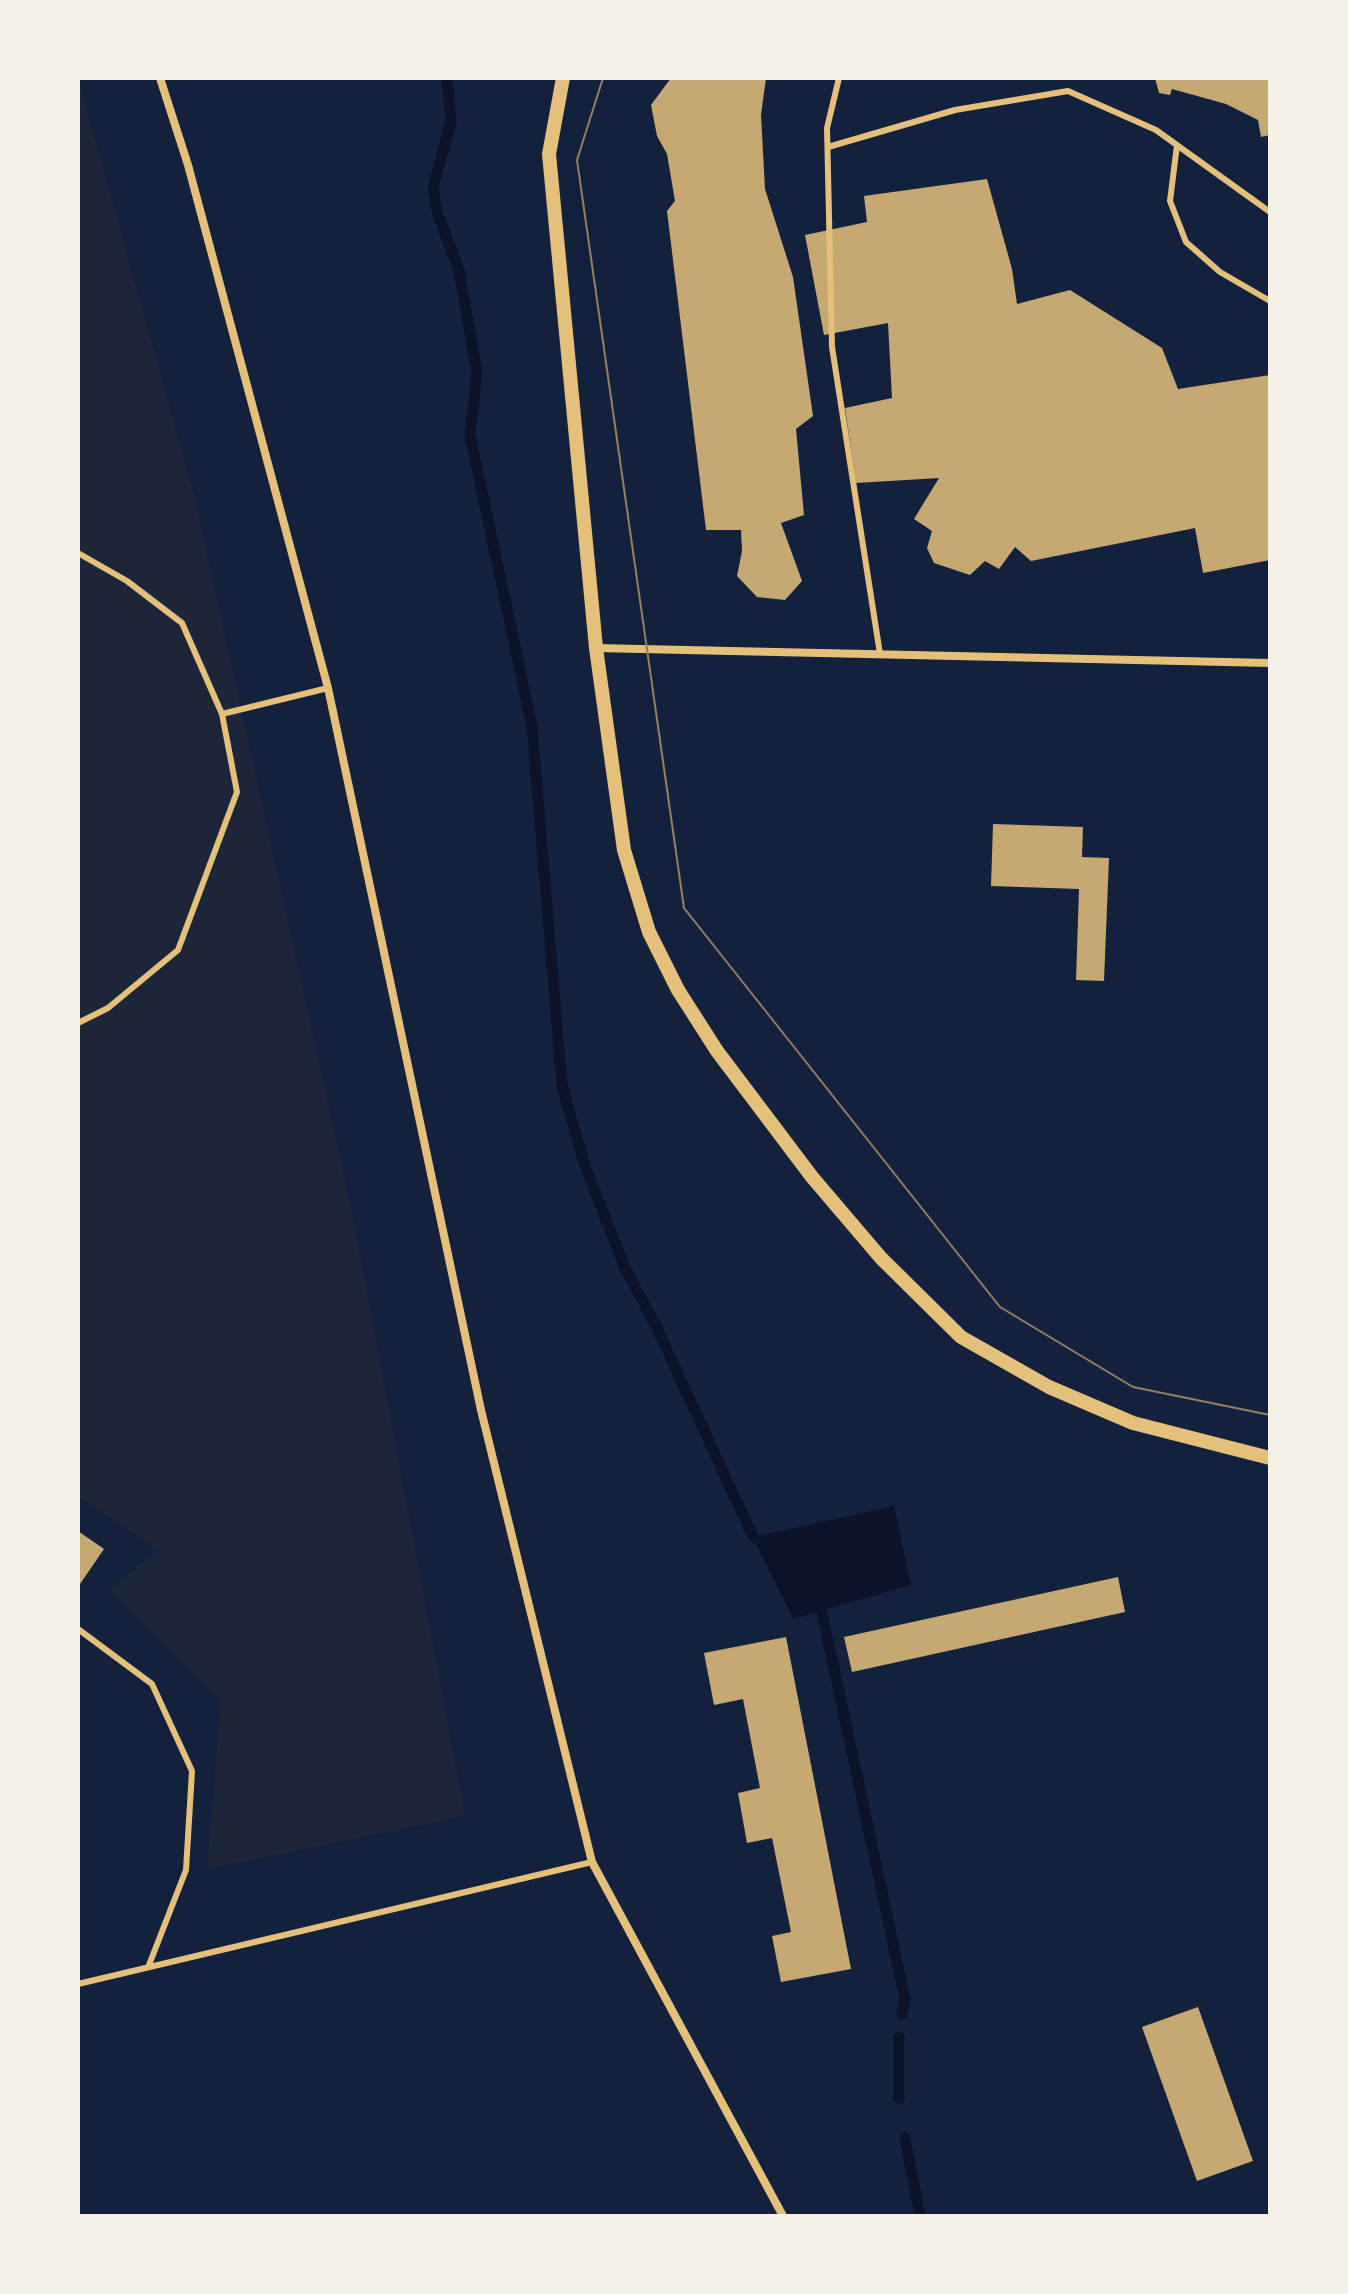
<!DOCTYPE html>
<style>
body{margin:0}
#map{position:relative;width:1348px;height:2294px;overflow:hidden;background:#14213d;font-family:Raleway,sans-serif}
canvas{display:block}
.frame{position:absolute;inset:0;border:80px solid #f6f1e7;pointer-events:none}
</style>
<div id="map">
<canvas width="1348" height="2294"></canvas>
<div class="frame"></div>
</div>
<script>
const ctx = document.querySelector('canvas').getContext('2d');
ctx.lineJoin = 'round';
function fill(path, color) { ctx.fillStyle = color; ctx.fill(path, 'evenodd'); }
const toPath = rows => new Path2D(rows.map(r => 'M' + r).join(''));
function stroke(path, color, width, dash) { ctx.strokeStyle = color; ctx.lineWidth = width; ctx.lineCap = dash ? 'butt' : 'round'; ctx.setLineDash(dash || []); ctx.stroke(path); }
fill(toPath([
 [78,78,194,495,352,1212,465,1816,207,1869,221,1701,110,1590,157,1550,78,1497]
]), '#1d2539');
fill(toPath([
 [894,1506,911,1585,793,1619,753,1537]
]), '#0b132b');
stroke(toPath([
 [447,78,451,122,433,187,437,212,459,270,477,372,470,435,532,727,562,1086,585,1166,625,1268,657,1328,753,1537],
 [822,1613,905,1999,902,2014],
 [899,2098,899,2037],
 [905,2138,920,2216]
]), '#0b132b', 11);
fill(toPath([
 [671,78,766,78,761,115,765,189,793,277,813,416,796,429,804,515,781,523,802,581,785,600,757,597,737,576,742,551,741,530,706,530,667,211,675,201,667,154,657,136,651,105],
 [1155,78,1270,78,1270,135,1261,137,1258,120,1226,104,1172,89,1170,95,1159,93],
 [987,179,1012,269,1017,304,1070,290,1162,348,1178,389,1270,375,1270,560,1203,573,1195,528,1031,561,1015,547,999,569,985,561,970,575,934,563,927,548,932,531,914,519,939,478,856,483,845,408,892,398,888,323,824,335,805,235,867,222,864,196],
 [993,824,1083,827,1082,857,1109,858,1104,981,1076,980,1079,889,991,886],
 [78,1531,104,1549,78,1587],
 [1118,1577,1125,1612,852,1672,844,1637],
 [786,1637,851,1969,781,1982,772,1936,791,1932,772,1838,747,1843,738,1793,760,1788,743,1699,714,1705,704,1653],
 [1198,2007,1253,2161,1197,2181,1142,2027]
]), '#c6a872');
stroke(toPath([
 [839,78,827,128,832,347,880,654],
 [1177,145,1170,201,1186,242,1220,272,1270,301],
 [828,147,955,110,1068,91,1156,130,1270,212],
 [78,553,127,581,182,623,222,714,328,688],
 [78,1023,108,1008,178,950,237,792,222,714],
 [78,1629,152,1684,192,1771,186,1870,149,1965],
 [78,1984,592,1862]
]), '#e5c07b', 6);
stroke(toPath([
 [160,78,188,165,328,688,481,1410,592,1862,783,2216],
 [596,648,1270,663]
]), '#e5c07b', 8);
stroke(toPath([
 [563,78,549,154,596,648,624,850,649,932,678,990,717,1051,812,1177,881,1258,961,1337,1049,1387,1133,1423,1270,1458]
]), '#e5c07b', 14);
stroke(toPath([
 [603,78,577,160,684,908,1000,1307,1133,1387,1270,1415]
]), '#918062', 2);
</script>
